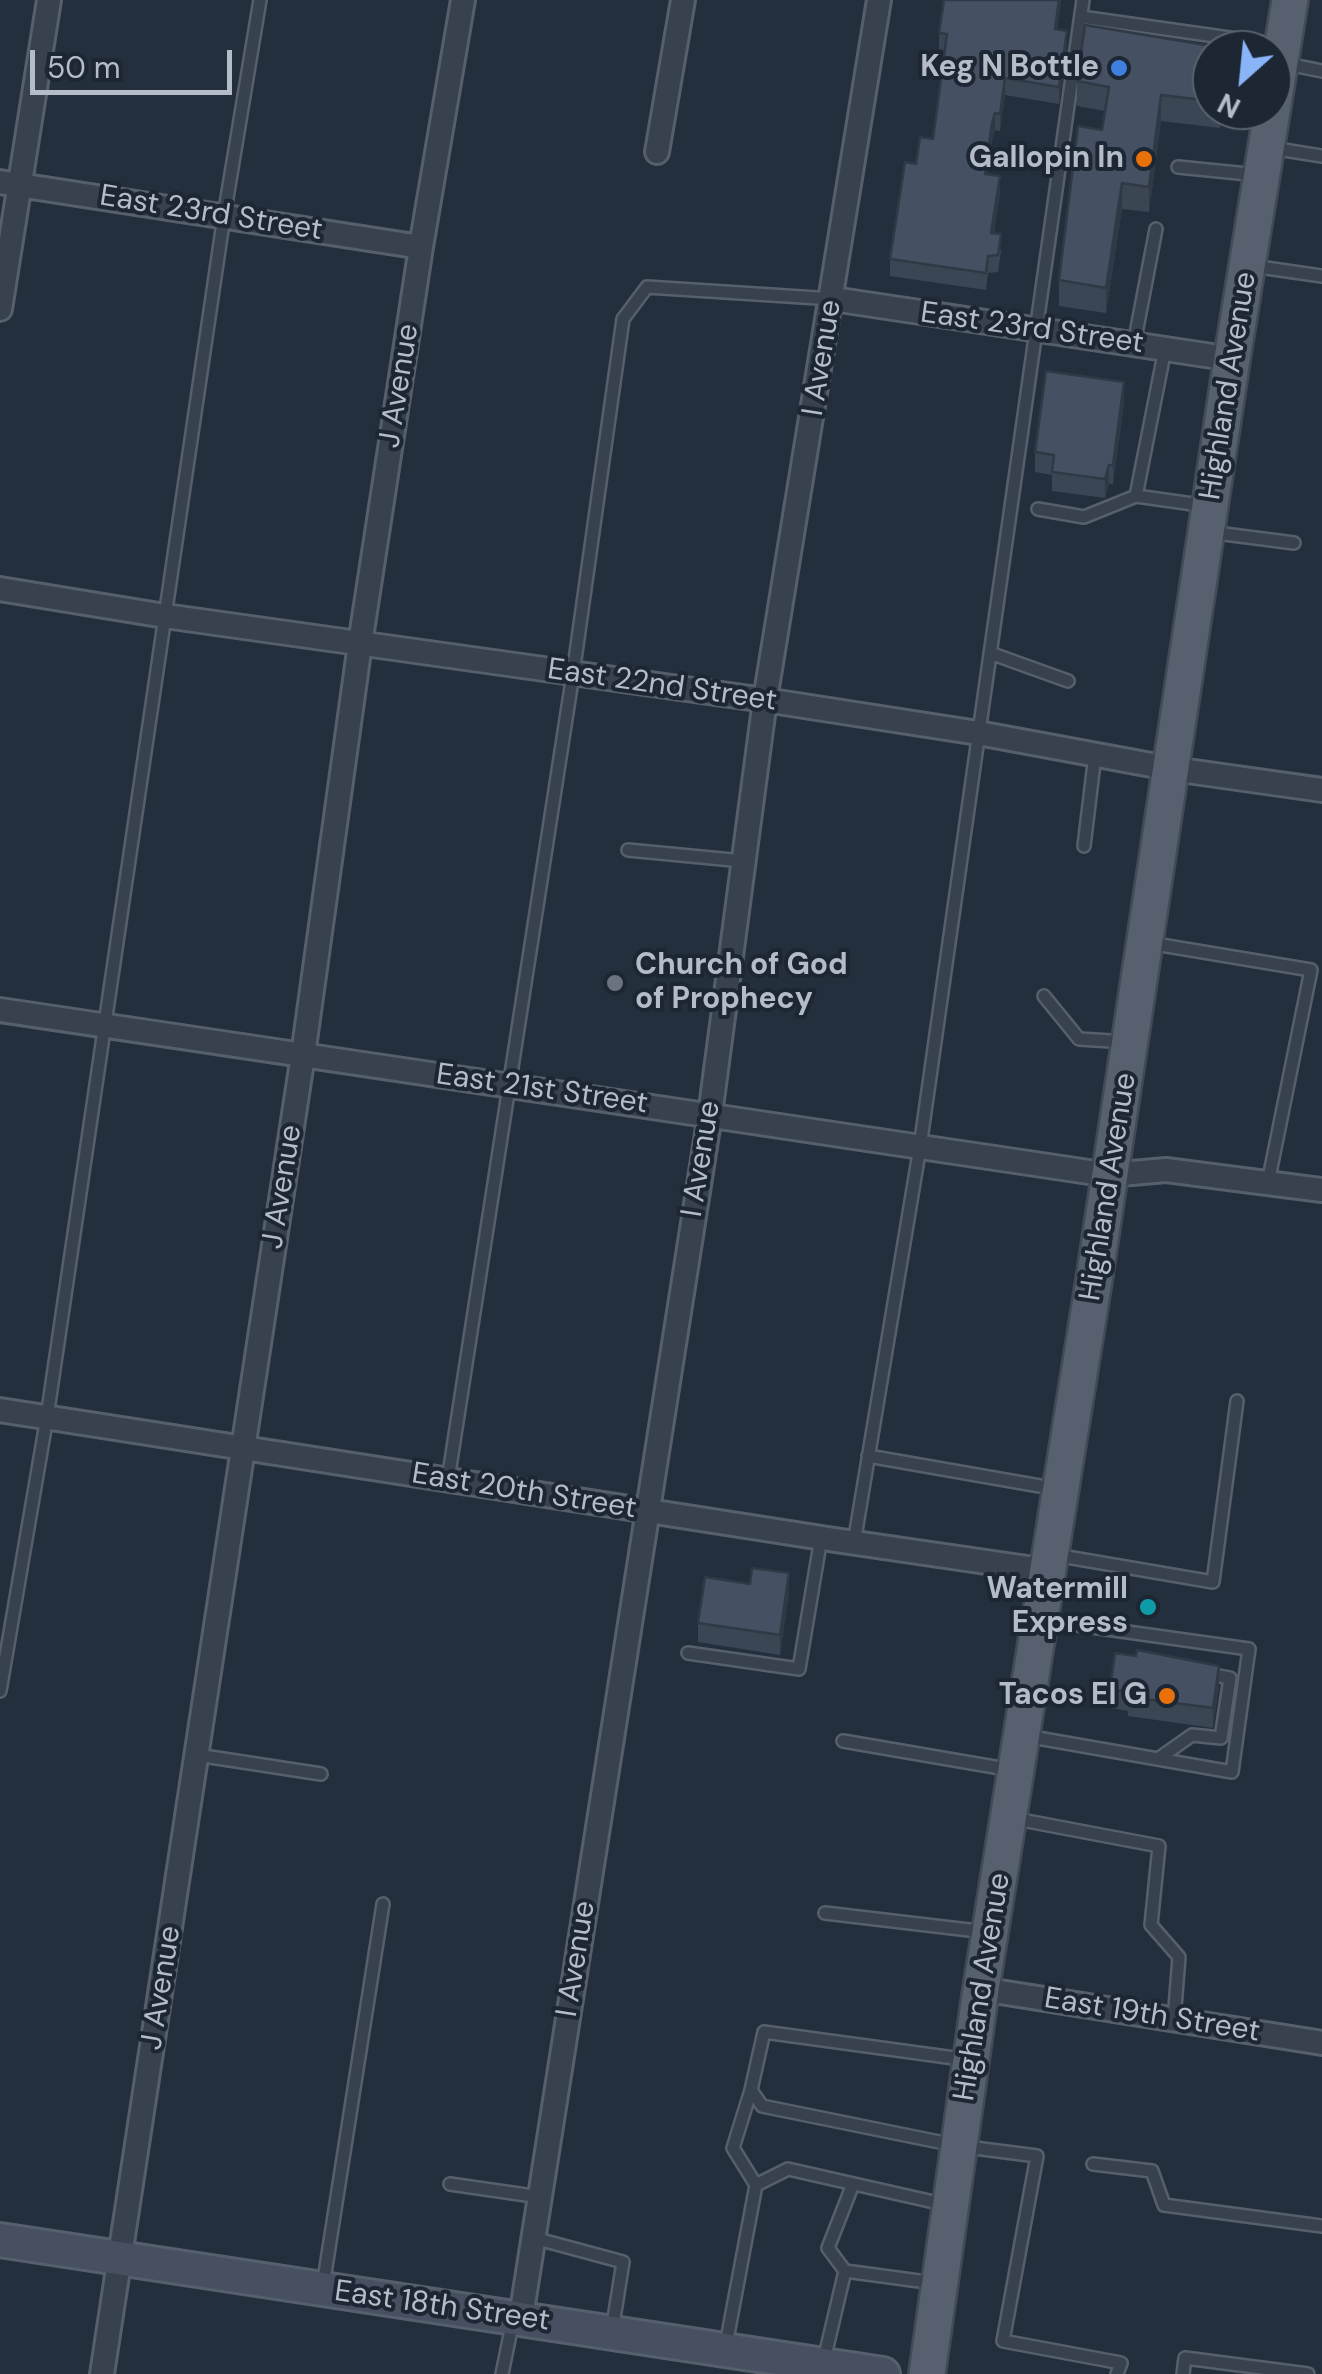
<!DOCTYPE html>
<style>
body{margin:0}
#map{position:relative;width:1322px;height:2374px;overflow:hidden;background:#242f3e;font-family:"DM Sans",sans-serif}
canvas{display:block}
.north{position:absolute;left:1192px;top:30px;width:100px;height:100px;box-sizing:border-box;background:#1d2633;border:2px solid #59626f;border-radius:50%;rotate:207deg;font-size:28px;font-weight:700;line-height:40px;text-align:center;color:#b4bcc9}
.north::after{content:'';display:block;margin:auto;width:35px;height:45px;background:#8ab4f8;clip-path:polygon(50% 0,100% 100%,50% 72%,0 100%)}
.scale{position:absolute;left:30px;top:50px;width:202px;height:45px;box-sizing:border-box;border:5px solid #b4bcc9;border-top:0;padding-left:12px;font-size:30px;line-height:35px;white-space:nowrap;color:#b4bcc9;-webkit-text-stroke:8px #1d2633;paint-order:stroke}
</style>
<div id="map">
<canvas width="1322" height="2374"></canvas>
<div class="north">N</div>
<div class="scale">50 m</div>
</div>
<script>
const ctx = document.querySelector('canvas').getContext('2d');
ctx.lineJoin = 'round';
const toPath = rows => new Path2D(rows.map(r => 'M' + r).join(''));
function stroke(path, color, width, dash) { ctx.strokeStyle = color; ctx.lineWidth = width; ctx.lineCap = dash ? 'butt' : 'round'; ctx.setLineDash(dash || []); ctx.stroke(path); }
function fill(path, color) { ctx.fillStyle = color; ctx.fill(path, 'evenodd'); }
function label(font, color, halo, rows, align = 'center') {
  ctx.font = font + ' "DM Sans",sans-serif'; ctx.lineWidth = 8; ctx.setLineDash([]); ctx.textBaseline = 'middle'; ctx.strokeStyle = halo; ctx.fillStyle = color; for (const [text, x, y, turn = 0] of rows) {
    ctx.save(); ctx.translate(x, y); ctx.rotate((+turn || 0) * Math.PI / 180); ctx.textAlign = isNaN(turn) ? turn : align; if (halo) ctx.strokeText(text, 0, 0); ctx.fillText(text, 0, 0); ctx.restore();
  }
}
const lane = toPath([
 [1081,17,1279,45],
 [1282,63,1322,71],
 [1271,148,1322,156],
 [1178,167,1258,175],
 [1252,266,1322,276],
 [1134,344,1156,229],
 [1136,496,1207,506],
 [1038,509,1084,517,1136,496,1165,349],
 [1209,532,1294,543],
 [990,653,1068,681],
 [1084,846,1095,755],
 [628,850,743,861],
 [1149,943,1311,970,1268,1183],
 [1044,996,1079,1039,1127,1042],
 [868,1456,1057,1489],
 [448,1480,573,674,623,319,647,287,833,299],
 [854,1543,920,1147,1083,0],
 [1055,1555,1213,1582,1237,1401],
 [688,1653,799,1669,821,1538],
 [0,1691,47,1417,224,216,260,0],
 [1026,1736,1232,1772,1249,1649,1042,1620],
 [843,1741,1012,1770],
 [197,1755,321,1774],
 [1158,1759,1192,1735,1221,1738,1230,1678,1208,1674],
 [1011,1818,1159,1846,1151,1925,1179,1957,1174,2020],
 [825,1913,986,1932],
 [969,2060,764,2032,751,2090,762,2106,959,2146,1037,2156,1003,2341,1121,2363,1117,2374],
 [751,2090,733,2148,756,2185],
 [1093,2164,1152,2171,1164,2205,1322,2226],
 [450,2184,540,2197],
 [534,2238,623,2262,612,2331],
 [845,2271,828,2248,853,2184],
 [323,2286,383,1904],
 [726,2345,756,2185,788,2169,947,2205],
 [824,2360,845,2271,934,2283],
 [502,2374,513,2320],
 [1183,2374,1185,2358,1308,2374]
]);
const street = toPath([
 [657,152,683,0],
 [0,182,421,247],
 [833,299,1232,359],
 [0,309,49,0],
 [0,589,165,616,765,700,978,733,1173,769,1322,790],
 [0,1010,1109,1175,1166,1170,1322,1190],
 [0,1410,835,1540,1048,1571],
 [981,1989,1322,2043],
 [521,2317,710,1115,765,700,879,0],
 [102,2374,303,1055,360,644,421,247,463,0]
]);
const secondary = toPath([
 [0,2240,883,2374]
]);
const primary = toPath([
 [1096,1267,1232,359,1290,0],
 [927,2374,981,1989,1095,1274]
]);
stroke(lane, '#565f6c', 16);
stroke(street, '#565f6c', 28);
stroke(secondary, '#565f6c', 38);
stroke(primary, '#414a57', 40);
stroke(lane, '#38414e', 11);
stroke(street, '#38414e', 22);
stroke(secondary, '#465061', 32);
stroke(primary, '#56606e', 35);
fill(toPath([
 [1061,0,1057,29,1067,47,1059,104,1005,95,1000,131,995,130,992,140,987,174,1000,193,994,233,1001,251,998,272,988,273,986,290,890,276,890,259,933,139,945,50,939,49,939,33],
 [1212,50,1212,110,1222,110,1220,128,1161,121,1149,212,1122,209,1106,313,1059,306,1059,280,1102,130,1105,111,1077,106,1077,81],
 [1124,402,1113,484,1109,484,1105,498,1052,491,1052,475,1035,472,1035,452],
 [789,1593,780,1655,698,1642,698,1623],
 [1219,1686,1213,1728,1128,1716,1128,1711,1110,1708,1110,1689]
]), '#3b4654');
fill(toPath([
 [1059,0,1061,0,1061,5,1055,45,1055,29],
 [1067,31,1067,47,1059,104,1059,87],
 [1005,78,1005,95,1000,131,1000,114],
 [1161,95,1161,121,1149,212,1149,187],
 [995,113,995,130,992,140,985,191,985,174,992,123],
 [1000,176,1000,193,991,249,991,233],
 [1122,183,1122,209,1106,313,1106,288],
 [1124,382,1124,402,1113,484,1113,465],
 [1109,465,1109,484,1105,498,1105,479],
 [789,1573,789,1593,780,1655,780,1635],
 [1219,1666,1219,1686,1213,1728,1213,1708]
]), '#303945');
const building = toPath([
 [944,0,1059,0,1055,29,1067,31,1059,87,1005,78,1000,114,995,113,992,123,985,174,1000,176,991,233,1001,234,998,255,988,256,986,273,890,259,905,162,916,164,920,137,933,139,947,34,939,33,944,0],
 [1085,25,1217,47,1219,50,1212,50,1212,101,1161,95,1149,187,1122,183,1106,288,1059,280,1078,126,1102,130,1109,87,1077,81,1085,25],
 [1046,371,1124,382,1113,465,1109,465,1105,479,1052,472,1054,455,1035,452,1046,371],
 [752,1568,789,1573,780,1635,698,1623,705,1577,750,1584,752,1568],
 [1137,1650,1219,1666,1213,1708,1128,1697,1129,1692,1110,1689,1115,1653,1136,1656,1137,1650]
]);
fill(building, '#455162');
stroke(building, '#303945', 2.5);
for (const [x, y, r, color] of [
 [1119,68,10,"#3f7fe0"],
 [1144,159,10,"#e8710a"],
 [615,983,10,"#6b7280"],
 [1148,1607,10,"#0f9aa8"],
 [1167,1696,10,"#e8710a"]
]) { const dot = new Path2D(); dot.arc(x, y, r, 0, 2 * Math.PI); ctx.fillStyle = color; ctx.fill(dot); stroke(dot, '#1d2633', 4); }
label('bold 30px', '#b4bcc9', '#1d2633', [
 ["Keg N Bottle",1099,68],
 ["Gallopin In",1124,159],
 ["Church of God",635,966,"left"],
 ["of Prophecy",635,1000,"left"],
 ["Watermill",1128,1590],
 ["Express",1128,1624],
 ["Tacos El G",1147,1696]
], 'right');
label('30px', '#b4bcc9', '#1d2633', [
 ["East 23rd Street",211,214,9],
 ["East 23rd Street",1032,329,8],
 ["I Avenue",823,358,-81],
 ["J Avenue",400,386,-81],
 ["Highland Avenue",1229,386,-81],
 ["East 22nd Street",662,686,8],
 ["East 21st Street",542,1090,8],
 ["I Avenue",702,1159,-81],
 ["J Avenue",283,1187,-81],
 ["Highland Avenue",1109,1187,-81],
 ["East 20th Street",524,1492,9],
 ["I Avenue",577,1959,-81],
 ["Highland Avenue",983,1987,-81],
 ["J Avenue",162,1988,-81],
 ["East 19th Street",1152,2016,9],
 ["East 18th Street",442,2307,8]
]);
</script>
